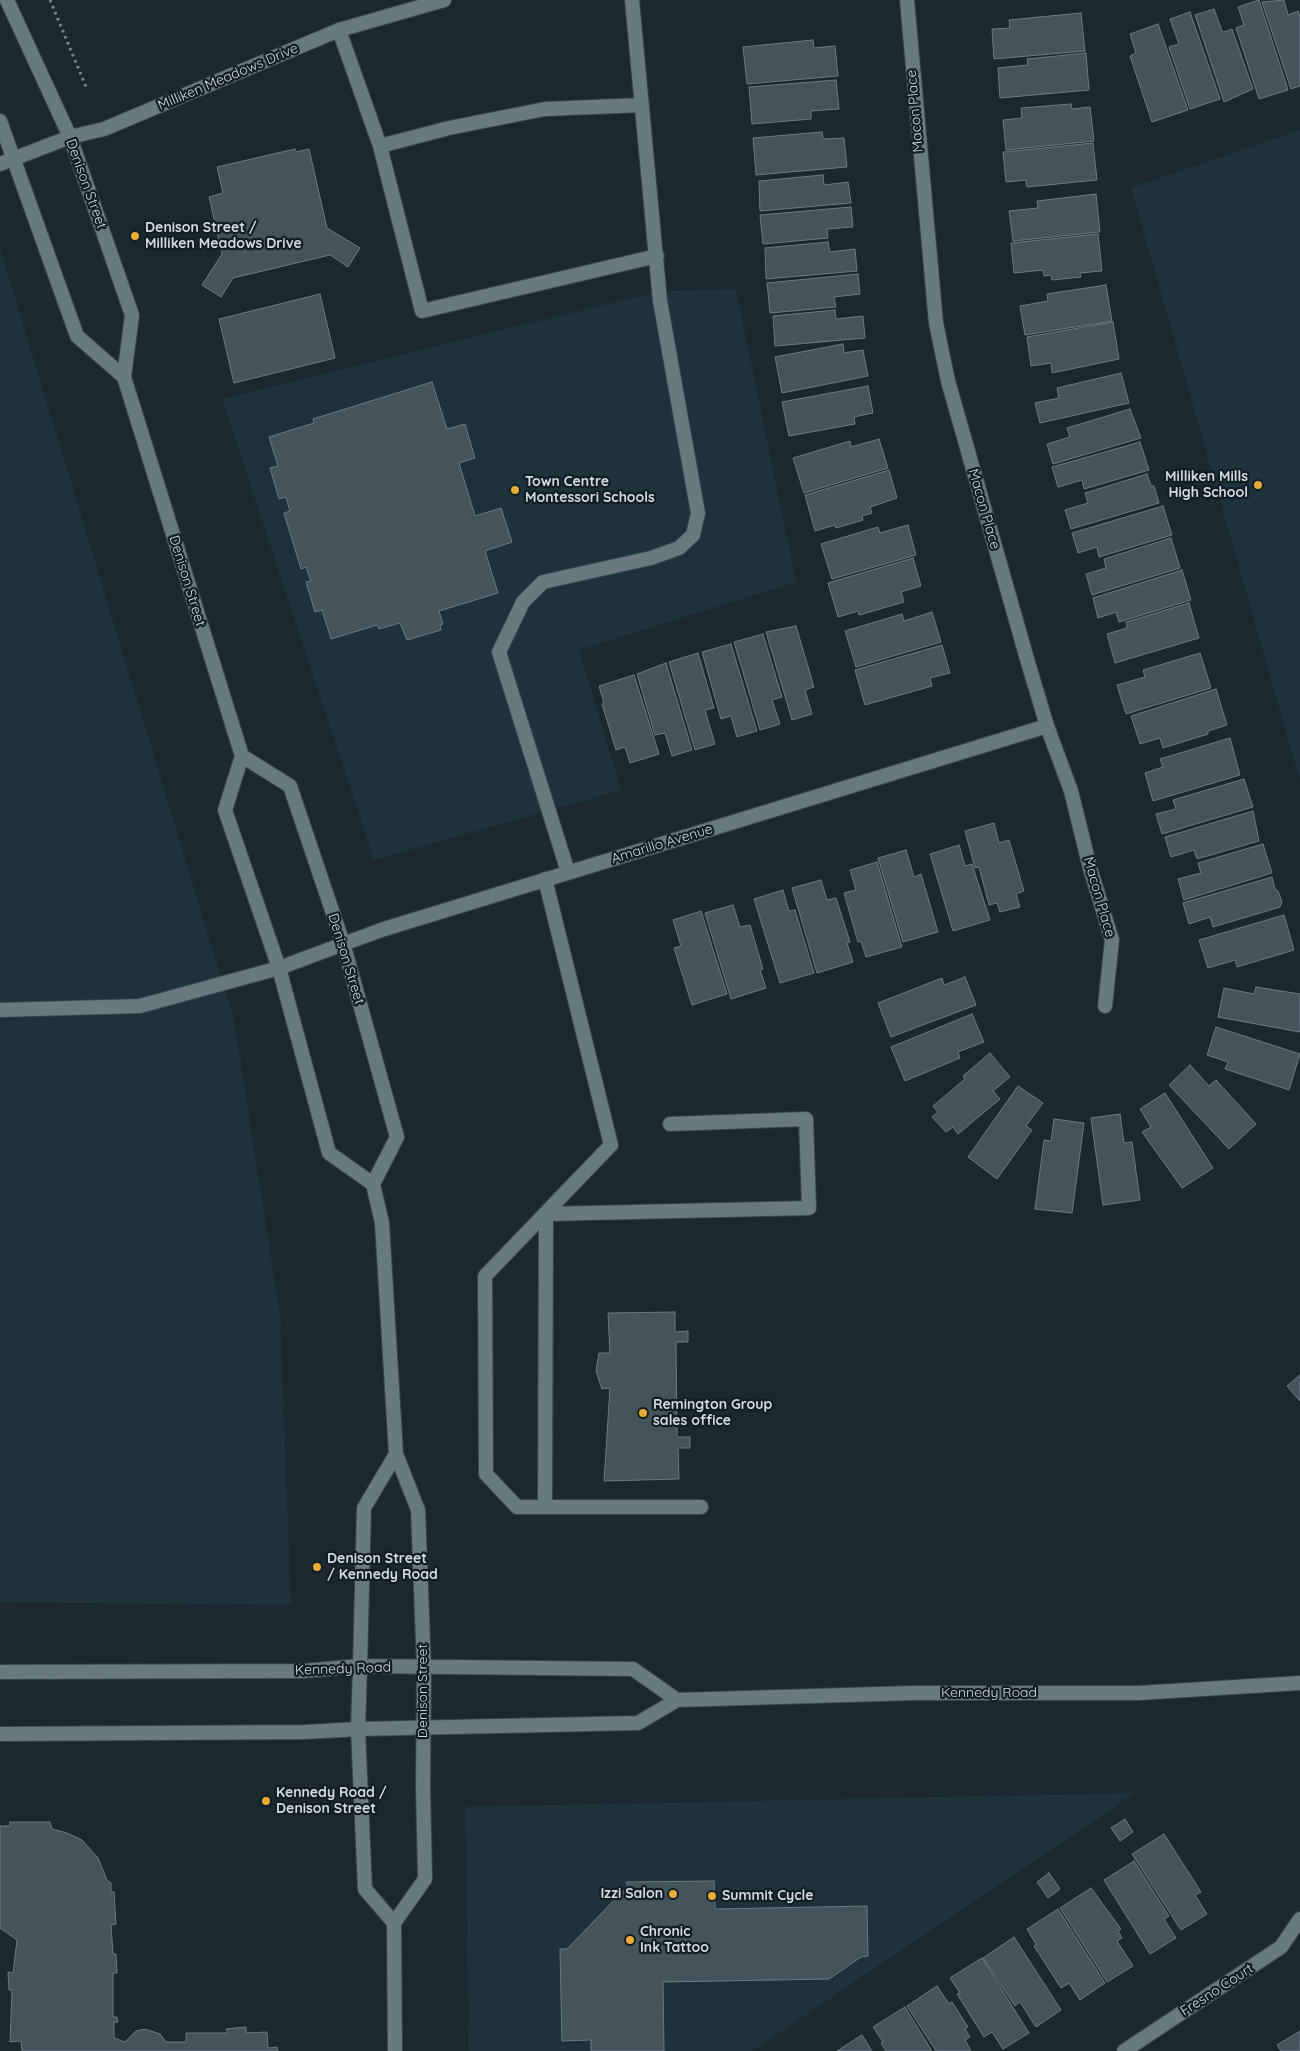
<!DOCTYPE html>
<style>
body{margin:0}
canvas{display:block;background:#1b282e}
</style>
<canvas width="1300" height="2051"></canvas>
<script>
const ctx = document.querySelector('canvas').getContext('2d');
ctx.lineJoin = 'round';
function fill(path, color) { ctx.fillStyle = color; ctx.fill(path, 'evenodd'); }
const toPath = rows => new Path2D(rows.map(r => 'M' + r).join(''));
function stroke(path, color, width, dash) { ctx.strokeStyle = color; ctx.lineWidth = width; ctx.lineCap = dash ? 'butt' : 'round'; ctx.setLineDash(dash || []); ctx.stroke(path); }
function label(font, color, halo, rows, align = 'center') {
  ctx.font = font + ' Quicksand,sans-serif'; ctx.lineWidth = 4.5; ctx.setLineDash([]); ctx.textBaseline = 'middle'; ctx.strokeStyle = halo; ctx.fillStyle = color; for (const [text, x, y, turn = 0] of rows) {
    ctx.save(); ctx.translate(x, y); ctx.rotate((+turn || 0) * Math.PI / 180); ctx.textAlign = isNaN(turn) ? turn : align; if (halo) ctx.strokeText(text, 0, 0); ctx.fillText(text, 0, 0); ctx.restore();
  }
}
fill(toPath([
 [1300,130,1300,781,1131,188],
 [0,248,234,1020,280,1315,291,1605,0,1602],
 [736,289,796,582,579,650,621,790,374,860,222,399,661,291],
 [1135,1793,752,2051,469,2051,465,1807]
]), '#1d323b');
const building = toPath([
 [1259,0,1288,90,1259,99,1236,28,1244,25,1238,7,1259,0],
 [1284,0,1288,15,1298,11,1300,17,1300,86,1291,89,1262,2,1284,0],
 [1214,9,1222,31,1224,32,1232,29,1253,89,1224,102,1195,15,1214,9],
 [1190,12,1220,99,1190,109,1169,47,1179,44,1170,19,1190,12],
 [1081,13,1085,51,994,59,992,29,1010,28,1009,20,1081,13],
 [1158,24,1188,110,1152,122,1130,56,1136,53,1130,34,1158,24],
 [813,40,814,48,835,46,838,76,747,84,743,47,813,40],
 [1086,53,1089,90,1000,98,998,68,1028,65,1027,59,1086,53],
 [836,80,839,109,811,111,811,119,752,124,749,87,836,80],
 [1071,104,1072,109,1090,107,1094,141,1006,150,1003,120,1022,118,1021,108,1071,104],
 [822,132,823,139,844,138,847,167,756,175,753,138,822,132],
 [1093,143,1097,180,1027,187,1026,180,1006,182,1003,152,1093,143],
 [295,149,296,152,309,149,327,228,360,248,348,267,330,255,233,278,221,297,202,285,222,254,209,197,223,193,217,167,295,149],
 [823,175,824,185,848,182,851,203,760,211,759,181,823,175],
 [1096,194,1100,232,1013,241,1009,211,1038,208,1037,201,1096,194],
 [851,207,853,227,827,229,828,238,763,244,760,215,851,207],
 [1098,234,1102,271,1080,273,1081,277,1052,280,1051,275,1044,276,1043,270,1014,273,1011,243,1098,234],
 [828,242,830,252,855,249,857,271,766,279,765,248,828,242],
 [858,274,860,294,834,297,836,307,770,313,767,283,858,274],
 [1106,285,1112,321,1025,335,1020,306,1048,301,1047,294,1106,285],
 [320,294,335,358,234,383,219,319,320,294],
 [835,310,836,319,863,316,865,338,775,346,773,316,835,310],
 [1113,322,1119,359,1052,373,1051,363,1031,366,1027,337,1113,322],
 [843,344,844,353,863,350,868,376,782,393,775,357,843,344],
 [1121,373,1129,403,1040,423,1035,403,1059,398,1057,388,1121,373],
 [432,382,447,429,465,424,475,458,459,463,475,516,501,508,512,542,485,551,498,593,439,611,443,624,440,625,441,630,407,640,400,623,379,629,377,625,331,639,322,610,315,612,306,582,311,581,306,567,301,569,284,513,290,511,286,497,279,499,270,468,278,466,269,437,314,423,313,419,432,382],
 [868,386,873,413,854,417,855,424,789,436,782,402,868,386],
 [1130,409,1141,438,1053,464,1047,444,1070,437,1067,428,1130,409],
 [879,439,888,468,804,493,793,458,850,441,851,447,879,439],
 [1140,442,1149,470,1084,489,1082,480,1058,487,1052,467,1140,442],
 [889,470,897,498,870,507,872,513,862,516,863,520,836,528,835,525,815,531,805,495,889,470],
 [1147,474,1151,486,1154,486,1159,503,1071,529,1065,510,1088,503,1085,493,1147,474],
 [1163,506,1172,535,1099,557,1097,547,1078,553,1072,533,1163,506],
 [908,525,916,555,832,579,821,544,878,527,880,533,908,525],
 [1171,538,1180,568,1092,595,1086,574,1106,568,1104,559,1171,538],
 [913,558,921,586,901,592,904,602,859,615,858,611,838,617,828,583,913,558],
 [1182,570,1191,600,1119,622,1116,612,1098,618,1093,598,1182,570],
 [1189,603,1199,638,1115,663,1107,634,1127,628,1126,622,1189,603],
 [932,612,941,642,856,667,845,631,902,614,904,621,932,612],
 [796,626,814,687,805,690,812,714,792,720,766,632,796,626],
 [763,634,782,697,772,700,780,724,760,730,734,642,763,634],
 [731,644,757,731,737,737,731,716,721,719,702,652,731,644],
 [942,645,950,673,930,678,932,686,865,705,855,670,942,645],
 [698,653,714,708,705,710,715,744,695,750,669,662,698,653],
 [1200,653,1211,688,1126,714,1117,685,1145,677,1143,670,1200,653],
 [666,663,692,750,672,756,665,733,655,735,637,674,666,663],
 [634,675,659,754,630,763,625,747,616,750,602,704,604,703,599,686,634,675],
 [1216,689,1227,725,1208,731,1208,734,1163,748,1160,738,1140,744,1131,716,1216,689],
 [1230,738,1240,775,1153,801,1145,773,1163,767,1160,759,1230,738],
 [1244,779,1253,807,1162,834,1156,814,1176,809,1173,800,1244,779],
 [1253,811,1259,841,1197,859,1194,850,1171,857,1165,837,1253,811],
 [994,823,999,843,1009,840,1024,891,1016,894,1020,907,1000,912,997,903,989,905,979,867,975,868,965,831,994,823],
 [1263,844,1272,873,1184,900,1178,879,1201,873,1198,863,1263,844],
 [959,845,965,866,972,864,990,920,953,931,930,854,959,845],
 [906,850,914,877,921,874,938,932,903,942,878,858,906,850],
 [877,862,902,947,866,957,861,941,858,942,844,893,856,890,850,870,877,862],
 [1272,877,1275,889,1278,891,1282,902,1280,907,1213,927,1210,917,1189,924,1183,903,1272,877],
 [821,880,827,900,836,898,850,942,847,943,853,962,817,973,792,888,821,880],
 [783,890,789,911,795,910,814,973,780,983,754,899,783,890],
 [733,905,740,927,750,925,763,969,760,970,766,988,731,999,705,913,733,905],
 [701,911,727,994,692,1005,674,948,681,946,673,920,701,911],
 [1284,915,1294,950,1237,967,1235,960,1208,968,1199,940,1284,915],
 [965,977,976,1005,891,1037,878,1003,942,978,944,985,965,977],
 [1256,987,1300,994,1300,1032,1218,1017,1224,988,1254,994,1256,987],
 [972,1014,984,1042,958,1052,960,1058,905,1081,891,1047,972,1014],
 [1216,1027,1300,1054,1289,1090,1225,1069,1228,1062,1207,1055,1216,1027],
 [990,1053,1010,1077,993,1091,1000,1099,958,1134,953,1127,946,1132,932,1117,938,1112,933,1106,965,1079,963,1076,990,1053],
 [1190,1065,1209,1086,1216,1080,1256,1124,1229,1149,1169,1085,1190,1065],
 [1018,1086,1043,1103,1026,1126,1032,1130,997,1179,968,1157,1018,1086],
 [1165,1093,1213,1168,1182,1188,1142,1132,1151,1127,1140,1109,1165,1093],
 [1120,1114,1124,1143,1132,1142,1140,1200,1103,1205,1091,1118,1120,1114],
 [1054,1119,1084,1123,1072,1213,1035,1209,1044,1140,1051,1141,1054,1119],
 [675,1312,675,1332,688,1331,688,1342,676,1342,677,1437,690,1437,690,1448,678,1448,679,1479,604,1481,610,1388,602,1389,596,1371,599,1353,610,1353,608,1313,675,1312],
 [1300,1375,1300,1401,1287,1386,1300,1375],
 [1125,1819,1133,1832,1120,1841,1111,1828,1125,1819],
 [10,1822,50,1822,52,1829,67,1833,82,1840,98,1858,107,1880,111,1883,111,1892,114,1892,116,1924,111,1925,113,1954,116,1954,117,1973,113,1973,113,2017,117,2017,118,2022,114,2022,114,2038,125,2042,136,2031,145,2029,160,2034,166,2042,186,2042,186,2033,228,2033,226,2029,246,2027,246,2033,267,2032,268,2048,277,2047,278,2051,22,2051,21,2041,10,2042,12,1990,9,1990,8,1972,13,1973,17,1940,0,1928,0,1826,10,1826,10,1822],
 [1164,1834,1201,1892,1195,1895,1207,1914,1181,1930,1132,1854,1164,1834],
 [1134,1861,1169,1916,1164,1919,1176,1938,1150,1954,1104,1880,1134,1861],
 [1049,1873,1060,1889,1048,1898,1037,1882,1049,1873],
 [714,1881,715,1909,867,1906,868,1956,861,1957,829,1979,663,1982,664,2051,591,2051,591,2040,562,2041,560,1949,567,1949,628,1886,626,1882,714,1881],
 [1091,1888,1121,1929,1118,1931,1122,1938,1117,1941,1133,1966,1107,1982,1060,1908,1091,1888],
 [1058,1909,1105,1983,1080,2000,1069,1983,1061,1988,1034,1946,1036,1944,1027,1929,1058,1909],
 [1014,1937,1061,2010,1036,2027,1020,2002,1015,2006,983,1958,1014,1937],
 [982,1958,1029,2033,1003,2049,992,2032,984,2037,957,1994,960,1993,950,1978,982,1958],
 [937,1986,949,2004,952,2002,968,2027,965,2029,970,2037,965,2040,971,2051,936,2051,907,2006,937,1986],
 [905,2007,932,2051,886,2051,881,2043,883,2042,873,2027,905,2007],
 [1300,2031,1300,2051,1281,2051,1277,2045,1300,2031],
 [862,2035,872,2051,837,2051,862,2035]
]);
fill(building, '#45535a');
stroke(building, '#6b7b82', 1);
const service = toPath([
 [339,30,380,146,422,311,657,256],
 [380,146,449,128,545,109,642,105],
 [568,872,499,652,523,602,543,582,651,558,679,548,693,535,698,513,660,301,632,0],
 [545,879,611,1145,485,1276,486,1474,517,1507,701,1507],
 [0,1010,140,1006,279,968],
 [545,1507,546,1214,809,1208,806,1119,670,1124]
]);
const minor = toPath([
 [907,0,936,323,948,381,1027,659,1047,726,1071,791,1090,868,1112,940,1105,1006],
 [0,164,70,137,104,129,339,30,444,0],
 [279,968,381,930,1047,726],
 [1124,2051,1281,1947,1300,1919]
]);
const tertiary = toPath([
 [360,1666,358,1729,365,1889,394,1923],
 [395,2051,394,1923,425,1879,423,1785,424,1668]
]);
const secondary = toPath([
 [7,0,70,137,132,315,124,377,242,756,225,810,279,968,329,1153,373,1184],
 [0,121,77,336,124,377],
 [242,756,290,786,343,943,397,1137,373,1184,382,1223,396,1454,418,1510,424,1668],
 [360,1666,364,1508,396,1454],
 [0,1672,303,1671,360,1666,633,1669,677,1700],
 [0,1734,306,1732,358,1729,638,1723,677,1700,914,1693,1139,1693,1300,1683]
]);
stroke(service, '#3a454a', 16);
stroke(minor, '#3a454a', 16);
stroke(tertiary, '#3a454a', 16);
stroke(secondary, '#3a454a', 16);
stroke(toPath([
 [50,0,87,89]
]), '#7b858a', 3, [2.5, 4]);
stroke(service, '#697980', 14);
stroke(minor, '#697980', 14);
stroke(tertiary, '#697980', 14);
stroke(secondary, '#697980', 14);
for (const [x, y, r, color] of [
 [135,236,5,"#e9ab38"],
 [1258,485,5,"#e9ab38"],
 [515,490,5,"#e9ab38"],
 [643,1413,5,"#e9ab38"],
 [317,1567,5,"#e9ab38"],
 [266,1801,5,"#e9ab38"],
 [673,1894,5,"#e9ab38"],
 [712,1896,5,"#e9ab38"],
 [630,1940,5,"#e9ab38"]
]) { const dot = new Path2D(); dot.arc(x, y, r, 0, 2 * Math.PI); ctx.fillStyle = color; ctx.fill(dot); stroke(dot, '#111e24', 2); }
label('14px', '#d2dade', '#111e24', [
 ["Milliken Meadows Drive",228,77,-23],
 ["Macon Place",915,111,-95],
 ["Denison Street",86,184,70],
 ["Macon Place",984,509,74],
 ["Denison Street",187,581,73],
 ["Amarillo Avenue",662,844,-17],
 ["Macon Place",1099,897,74],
 ["Denison Street",346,959,73],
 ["Kennedy Road",343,1669,-2],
 ["Denison Street",423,1691,-90],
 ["Kennedy Road",989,1693],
 ["Fresno Court",1217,1990,-33]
]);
label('bold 14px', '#d2dade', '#111e24', [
 ["Denison Street /",145,228],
 ["Milliken Meadows Drive",145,244],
 ["Milliken Mills",1248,477,"right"],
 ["High School",1248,493,"right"],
 ["Town Centre",525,482],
 ["Montessori Schools",525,498],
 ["Remington Group",653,1405],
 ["sales office",653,1421],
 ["Denison Street",327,1559],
 ["/ Kennedy Road",327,1575],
 ["Kennedy Road /",276,1793],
 ["Denison Street",276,1809],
 ["Izzi Salon",663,1894,"right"],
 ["Summit Cycle",722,1896],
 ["Chronic",640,1932],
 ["Ink Tattoo",640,1948]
], 'left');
</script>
